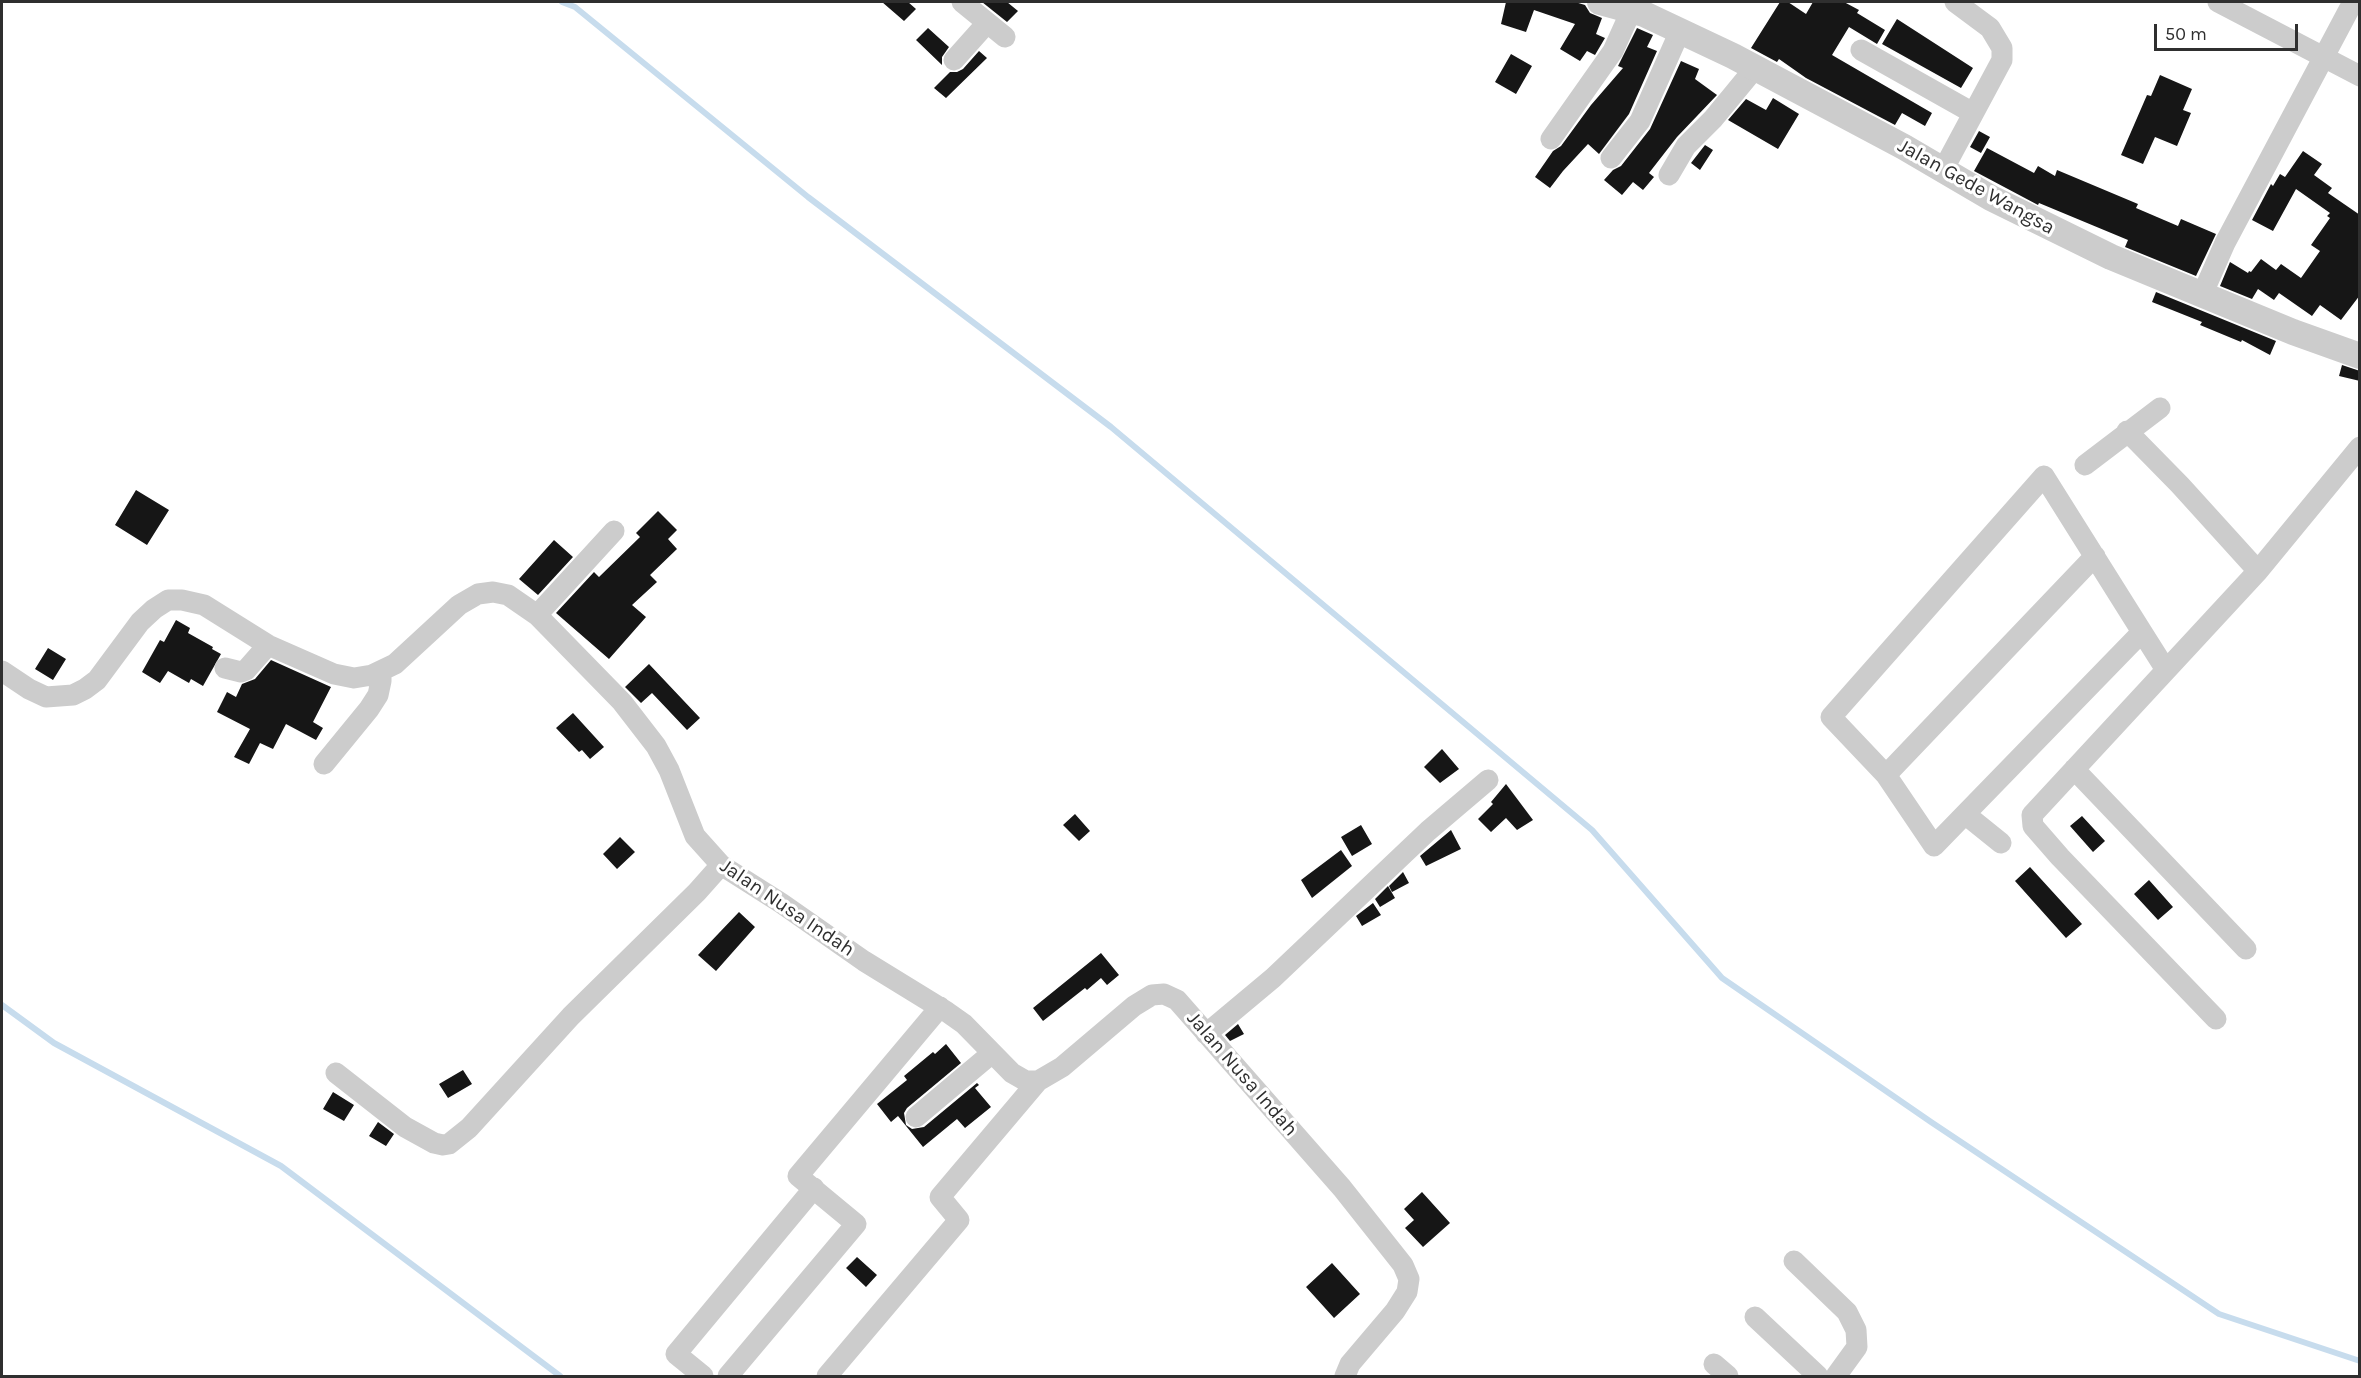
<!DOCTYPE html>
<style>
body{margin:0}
#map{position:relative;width:2361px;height:1378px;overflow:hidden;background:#fff;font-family:Karla,sans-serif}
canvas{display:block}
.frame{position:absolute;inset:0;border:3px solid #2f2f2f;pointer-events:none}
.scale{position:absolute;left:2154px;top:24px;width:144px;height:27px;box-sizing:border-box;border:3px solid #2f2f2f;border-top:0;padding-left:8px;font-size:18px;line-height:21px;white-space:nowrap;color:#2f2f2f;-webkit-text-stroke:4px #fff;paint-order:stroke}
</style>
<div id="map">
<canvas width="2361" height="1378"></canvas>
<div class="frame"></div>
<div class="scale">50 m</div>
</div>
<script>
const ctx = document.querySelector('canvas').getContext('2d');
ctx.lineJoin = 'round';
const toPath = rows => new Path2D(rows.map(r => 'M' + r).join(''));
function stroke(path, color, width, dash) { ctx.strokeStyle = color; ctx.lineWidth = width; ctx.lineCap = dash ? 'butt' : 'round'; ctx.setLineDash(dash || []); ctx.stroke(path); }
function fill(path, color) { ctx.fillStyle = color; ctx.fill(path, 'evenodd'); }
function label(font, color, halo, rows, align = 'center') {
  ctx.font = font + ' Karla,sans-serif'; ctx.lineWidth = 6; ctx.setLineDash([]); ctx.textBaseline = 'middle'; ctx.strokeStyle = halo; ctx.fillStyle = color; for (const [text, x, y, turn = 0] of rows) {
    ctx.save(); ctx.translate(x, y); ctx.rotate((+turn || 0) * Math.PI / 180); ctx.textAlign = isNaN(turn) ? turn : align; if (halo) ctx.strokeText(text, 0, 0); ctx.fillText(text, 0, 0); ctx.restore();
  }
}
stroke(toPath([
 [562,2,575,7,808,197,1111,427,1592,830,1722,978,1931,1122,2219,1314,2360,1361],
 [2,1005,54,1043,281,1166,560,1376]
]), '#c7dced', 6);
fill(toPath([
 [882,2,908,2,916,9,904,21],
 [982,2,1007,2,1018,11,1007,22],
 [1506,2,1575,2,1585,5,1590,13,1602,18,1596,34,1605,38,1595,55,1587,51,1580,61,1560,49,1575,24,1534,10,1526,32,1501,24],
 [1780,2,1788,2,1806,14,1813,2,1844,2,1859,10,1857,13,1885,30,1877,44,1849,27,1832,55,1932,113,1925,126,1902,113,1895,125,1806,78,1779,59,1777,62,1751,48],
 [1897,19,1973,68,1961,88,1882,44],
 [928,28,949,47,942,57,942,65,916,40],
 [1637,28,1653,35,1647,47,1657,51,1629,114,1599,154,1588,144,1563,171,1550,188,1535,177,1553,151,1561,146,1591,105,1623,68,1618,66],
 [979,51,987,58,946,98,934,88,950,72,957,72,963,69],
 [1511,54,1532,66,1516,94,1495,82],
 [1681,61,1699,69,1695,79,1717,95,1677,137,1649,173,1654,177,1643,190,1633,182,1622,195,1604,180,1613,170,1621,166,1650,129],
 [2160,75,2192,89,2183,110,2191,113,2177,146,2155,137,2143,164,2121,155,2147,95,2151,96],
 [1773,98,1799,114,1778,149,1728,120,1746,99,1766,110],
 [1979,131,1990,137,1981,153,1970,147],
 [1705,145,1713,150,1700,170,1691,163],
 [1987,148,2034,173,2038,166,2055,176,2057,170,2138,204,2136,208,2178,226,2181,219,2216,234,2196,276,2125,247,2128,240,2039,203,2038,205,1974,171],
 [2303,151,2322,164,2314,175,2332,188,2328,193,2360,215,2360,295,2341,320,2320,305,2312,316,2279,293,2274,300,2258,289,2252,299,2220,286,2230,262,2248,273,2249,271,2251,272,2261,259,2276,270,2281,264,2301,278,2320,251,2311,245,2330,218,2327,216,2330,213,2296,189,2273,231,2252,220,2271,184,2273,186,2280,174,2285,177],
 [2156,292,2276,341,2270,355,2242,340,2241,342,2200,325,2202,322,2152,302],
 [2342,365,2360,371,2360,381,2339,376],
 [136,490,169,510,147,545,115,525],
 [658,511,677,530,668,539,677,549,650,575,657,582,632,605,646,617,609,659,556,613,594,572,599,577,640,537,636,533],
 [554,540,573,557,538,595,519,579],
 [176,620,190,628,188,633,213,647,212,649,221,654,203,686,191,679,189,683,168,671,160,683,142,672,160,640,164,642],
 [48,648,66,659,53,680,35,669],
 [271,660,331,687,313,722,323,728,316,740,286,724,273,749,260,743,249,764,234,757,250,729,217,712,227,692,236,697,242,684,255,679],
 [649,664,700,718,687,730,652,693,641,703,625,687],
 [573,713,604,747,590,759,582,750,579,752,556,728],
 [1442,749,1459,769,1440,783,1424,767],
 [1506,784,1533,820,1517,830,1506,818,1491,832,1478,819,1493,804,1491,802],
 [1075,814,1090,831,1079,841,1063,825],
 [2082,816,2105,841,2093,852,2070,826],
 [1361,825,1372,844,1352,856,1341,837],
 [1451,830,1461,849,1426,866,1420,856],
 [620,837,635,852,617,869,603,854],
 [1341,850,1352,866,1312,898,1301,880],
 [2030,867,2082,924,2066,938,2015,881],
 [1403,872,1409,883,1392,892,1389,886],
 [2149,880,2173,907,2158,920,2134,894],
 [1388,886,1395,898,1380,907,1375,899],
 [1373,903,1381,915,1362,926,1356,916],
 [739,912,755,927,716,971,698,955],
 [1101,953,1119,975,1107,985,1101,978,1087,990,1085,988,1043,1021,1033,1008],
 [1238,1024,1244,1034,1230,1041,1225,1035],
 [946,1044,961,1063,907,1108,904,1113,906,1125,912,1129,924,1127,977,1083,979,1085,975,1088,991,1107,965,1128,957,1119,923,1147,898,1116,891,1122,877,1104,907,1080,904,1076,933,1052,935,1054],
 [463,1070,472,1084,448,1098,439,1084],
 [333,1092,354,1105,344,1121,323,1109],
 [378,1122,394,1134,386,1146,369,1136],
 [1422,1192,1450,1223,1423,1247,1405,1228,1414,1220,1404,1209],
 [857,1257,877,1275,866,1287,846,1268],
 [1332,1263,1360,1294,1334,1318,1306,1287]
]), '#161616');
stroke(toPath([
 [962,2,1005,37],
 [2218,2,2360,76],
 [1861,50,1973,113],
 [954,60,987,23],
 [1551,139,1613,51,1631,11],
 [1611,158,1640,121,1680,31],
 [1943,170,2002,60,2002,48,1990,28,1955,2],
 [1669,175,1686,146,1713,119,1755,68],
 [2202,295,2225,243,2353,2],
 [2127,431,2180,485,2258,571],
 [2085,465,2160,408],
 [537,615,614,531],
 [2142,632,1934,846,1886,775,1831,717,2044,476,2142,632,2166,670],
 [225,668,241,672,246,670,268,645],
 [2,671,29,689,46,697,73,695,85,689,97,680,140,622,154,609,168,600,182,600,204,605,268,645,334,674,354,678,372,675,395,664,459,605,478,594,493,592,508,595,537,615,622,702,656,746,669,770,695,836,721,865,781,903,864,961,947,1012,964,1024,1012,1073,1026,1081,1038,1081,1062,1067,1134,1006,1152,995,1164,994,1177,1000,1342,1188,1403,1265,1409,1279,1407,1292,1395,1311,1350,1364,1345,1376],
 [324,764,369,709,378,695,381,681,381,672],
 [2074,769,2246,949],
 [1886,775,2095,556],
 [1965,814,2001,843],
 [2216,1019,2060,857,2033,826,2032,815,2258,571,2360,447],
 [1206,1034,1273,978,1428,831,1488,780],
 [336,1073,405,1127,434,1143,443,1145,449,1144,469,1128,571,1016,697,892,721,865],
 [916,1117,991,1054],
 [1794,1261,1847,1312,1856,1330,1857,1347,1836,1376],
 [1755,1317,1818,1376],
 [1714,1364,1728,1376],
 [703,1376,676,1354,814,1188],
 [728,1376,856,1224,798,1176,940,1007],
 [827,1376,959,1220,940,1197,1038,1081]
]), '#ccc', 21);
stroke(toPath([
 [1600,2,1644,14,1733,56,1904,147,1991,198,2111,257,2293,332,2360,356]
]), '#ccc', 26);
label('20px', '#2f2f2f', '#fff', [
 ["Jalan Gede Wangsa",1976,187,29],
 ["Jalan Nusa Indah",787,908,34],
 ["Jalan Nusa Indah",1242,1074,49]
]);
</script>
